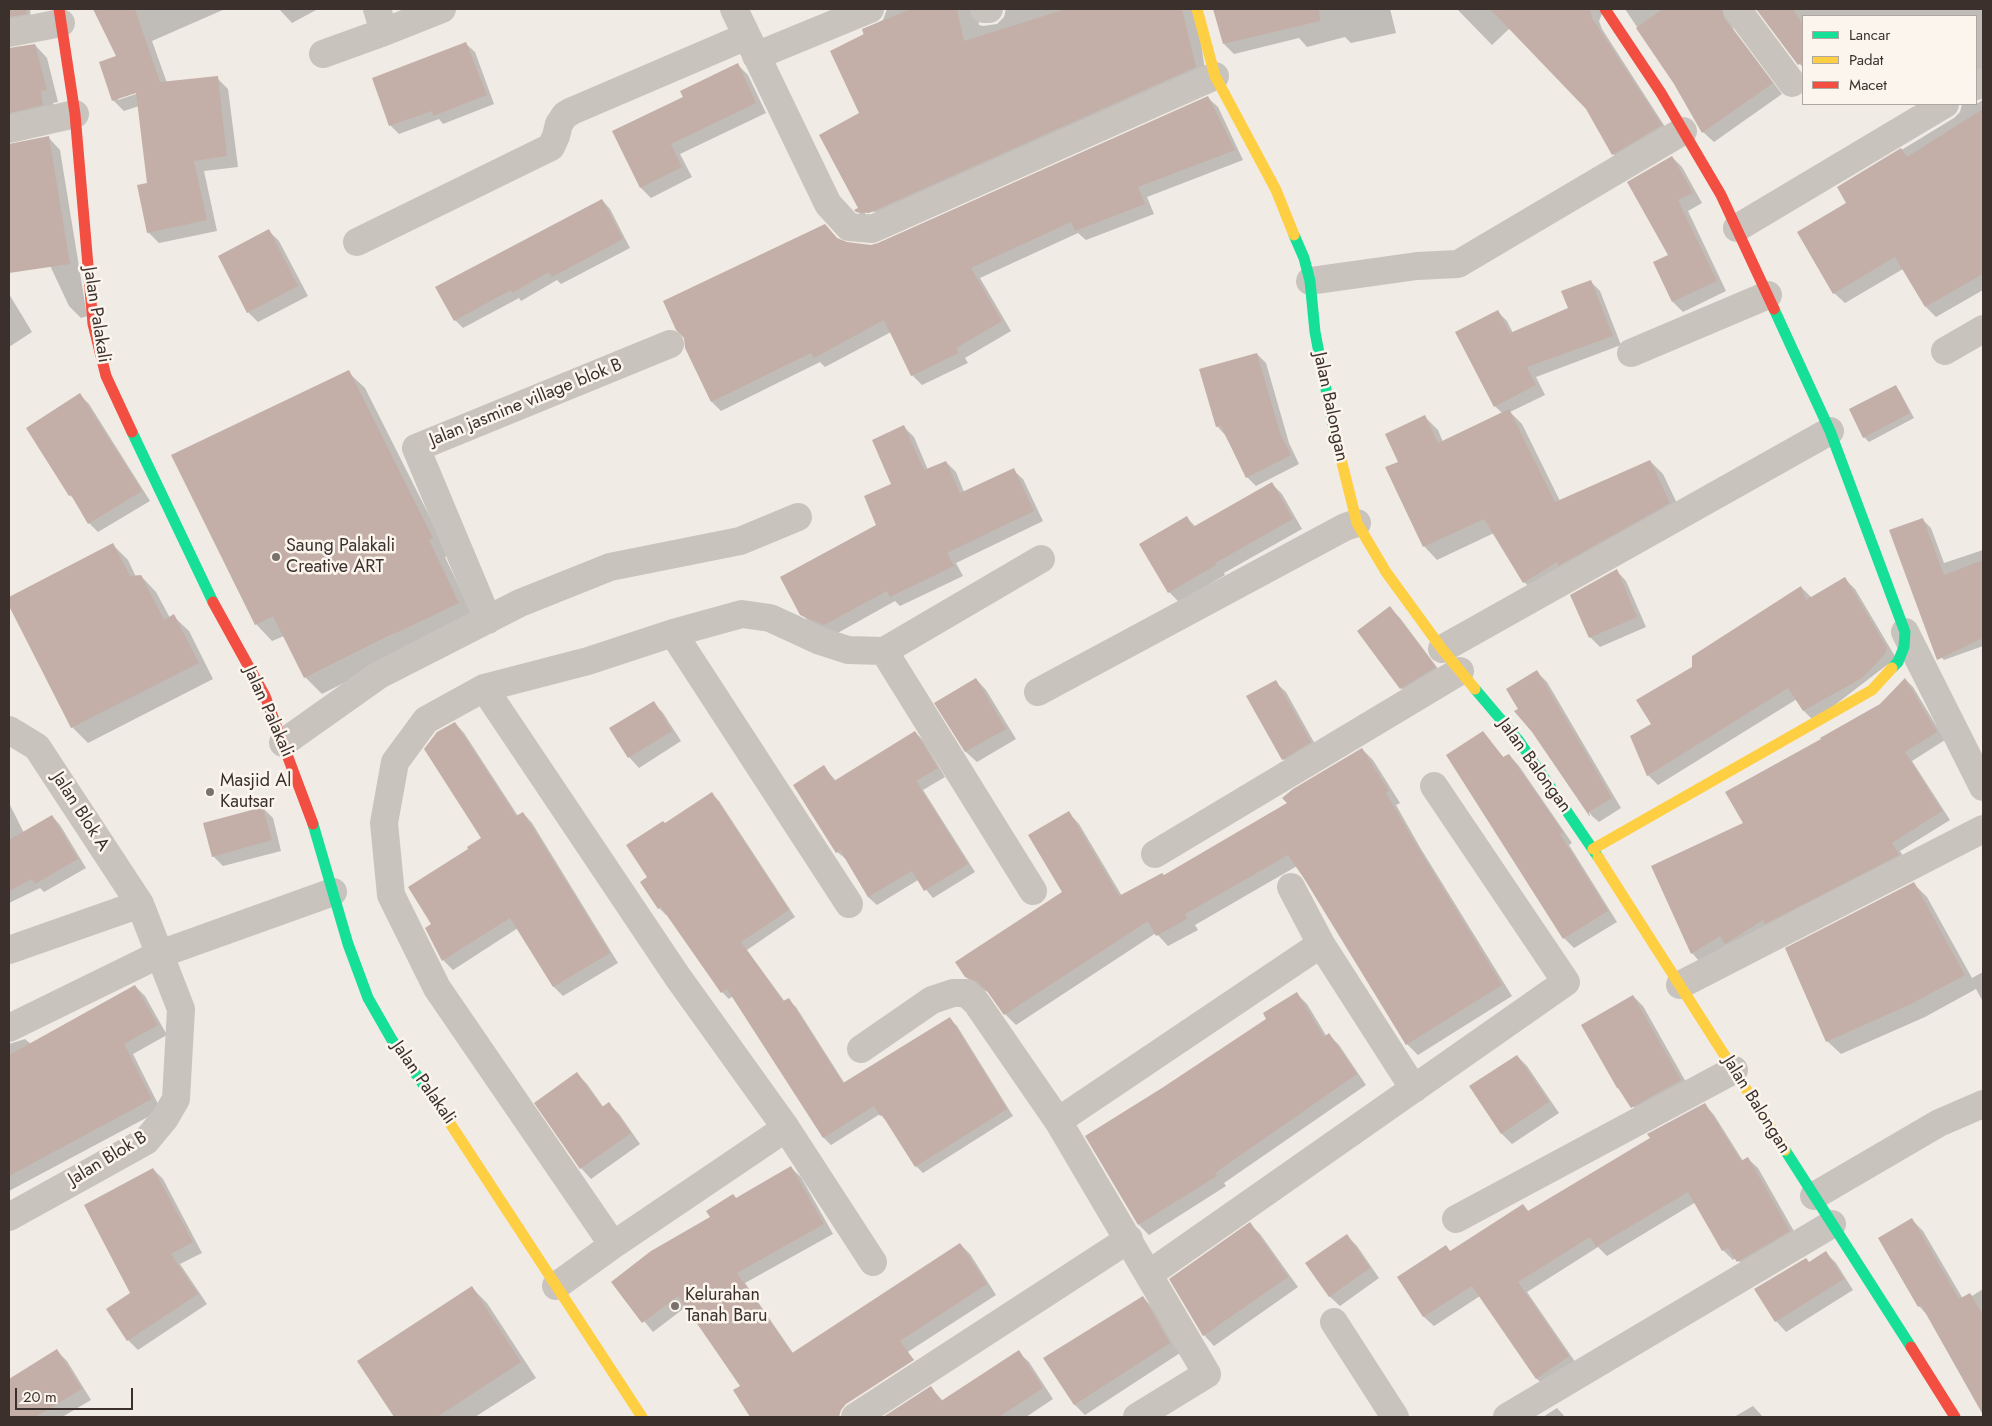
<!DOCTYPE html>
<style>
body{margin:0}
#map{position:relative;width:1992px;height:1426px;overflow:hidden;background:#f0ebe5;font-family:Jost,sans-serif}
canvas{display:block}
.frame{position:absolute;inset:0;border:10px solid #3b302b;pointer-events:none}
.legend{position:absolute;left:1802px;top:15px;width:175px;height:90px;box-sizing:border-box;background:#fbf5ee;border:1px solid #aea6a0;margin:0;padding:6px 9px;list-style:none;font-size:15px;color:#3b302b}
.legend li{display:flex;align-items:center;gap:10px;height:25px}
.legend b{width:25px;border:1px solid #aea6a0}
.scale{position:absolute;left:15px;top:1388px;width:118px;height:22px;box-sizing:border-box;border:2px solid #3b302b;border-top:0;padding-left:6px;font-size:15px;line-height:18px;white-space:nowrap;color:#3b302b;-webkit-text-stroke:4px #fbf5ee;paint-order:stroke}
</style>
<div id="map">
<canvas width="1992" height="1426"></canvas>
<div class="frame"></div>
<ul class="legend">
<li><b style="height:6px;background:#16e098"></b>Lancar</li>
<li><b style="height:6px;background:#ffcf43"></b>Padat</li>
<li><b style="height:6px;background:#f24e42"></b>Macet</li>
</ul>
<div class="scale">20 m</div>
</div>
<script>
const ctx = document.querySelector('canvas').getContext('2d');
ctx.lineJoin = 'round';
function fill(path, color) { ctx.fillStyle = color; ctx.fill(path, 'evenodd'); }
const toPath = rows => new Path2D(rows.map(r => 'M' + r).join(''));
function stroke(path, color, width, dash) { ctx.strokeStyle = color; ctx.lineWidth = width; ctx.lineCap = dash ? 'butt' : 'round'; ctx.setLineDash(dash || []); ctx.stroke(path); }
function label(font, color, halo, rows, align = 'center') {
  ctx.font = font + ' Jost,sans-serif'; ctx.lineWidth = 5; ctx.setLineDash([]); ctx.textBaseline = 'middle'; ctx.strokeStyle = halo; ctx.fillStyle = color; for (const [text, x, y, turn = 0] of rows) {
    ctx.save(); ctx.translate(x, y); ctx.rotate((+turn || 0) * Math.PI / 180); ctx.textAlign = isNaN(turn) ? turn : align; if (halo) ctx.strokeText(text, 0, 0); ctx.fillText(text, 0, 0); ctx.restore();
  }
}
fill(toPath([
 [9,9,30,9,32,27,9,36],
 [94,9,225,9,152,41,167,83,217,78,228,89,238,167,204,171,217,231,159,243,148,232,149,184,139,106,124,111,113,100,117,57],
 [141,90,142,92,118,100,118,98],
 [279,9,318,9,292,23],
 [887,9,983,9,978,19,979,25,983,26,997,24,1004,17,1006,9,1196,9,1206,77,868,222,856,210,860,208,864,35,862,30,883,20],
 [865,211,876,212,875,215,865,214],
 [1214,9,1390,9,1396,33,1351,43,1345,37,1307,47,1299,38,1234,54,1224,44],
 [1457,9,1604,9,1599,21,1602,29,1671,136,1623,164,1613,154,1587,108,1510,28,1492,45],
 [1625,9,1687,9,1683,16,1694,9,1736,9,1731,22,1734,30,1782,94,1714,142,1703,132,1675,84],
 [1758,9,1983,9,1983,80,1976,86,1976,16,1803,16,1803,68],
 [466,44,475,52,494,104,443,124,439,119,399,134,391,126,373,79],
 [35,45,47,58,58,102,53,103,55,117,9,132,9,49],
 [738,65,748,75,766,113,680,154,692,177,651,198,641,188,685,98],
 [1208,98,1218,107,1243,160,1147,197,1154,214,1086,240,1078,233,980,278,1011,331,965,358,968,363,922,385,912,375,891,332,825,367,820,362,721,411,712,402,686,348,824,225,838,239,847,244,871,246,879,244],
 [1983,100,1983,290,1936,317,1926,307,1903,269,1845,303,1834,293,1848,203,1839,188,1954,118,1960,112,1962,104,1976,104],
 [48,137,60,150,87,316,81,318,69,306,46,257,9,270,9,145],
 [1672,157,1682,167,1702,203,1688,211,1726,291,1683,312,1673,302,1670,255],
 [602,200,610,209,630,248,561,284,557,280,521,301,519,298,463,328,455,320],
 [269,231,279,241,308,296,258,322,248,312],
 [1591,282,1600,291,1621,345,1536,377,1545,395,1510,412,1522,424,1560,501,1650,461,1663,474,1683,516,1538,595,1524,582,1494,533,1437,560,1424,546,1387,468,1400,462,1425,417,1438,430,1443,442,1502,413,1495,406,1498,312,1507,321,1513,333,1569,308],
 [9,294,32,332,9,347],
 [1257,354,1266,363,1289,443,1299,464,1256,486,1247,477,1225,435,1217,426],
 [348,372,365,388,449,555,445,557,475,620,411,649,322,694,305,677,284,636,272,641,256,624],
 [1896,387,1900,392,1914,418,1869,442,1864,437],
 [80,395,89,404,150,501,98,532,89,523,75,500,70,495],
 [904,427,914,437,928,470,946,462,956,472,964,492,1013,470,1023,479,1043,521,956,563,963,576,900,606,895,601,834,635,812,624,801,614,878,525,893,485],
 [1272,484,1282,494,1302,529,1224,573,1225,575,1179,602,1169,592,1186,517,1196,527],
 [1922,519,1931,528,1944,563,1983,550,1983,646,1944,660,1936,652],
 [113,545,128,560,136,577,141,576,156,592,170,618,173,616,189,631,213,679,88,743,72,727,9,603,9,598],
 [1616,570,1626,581,1646,627,1600,647,1590,637],
 [1845,579,1855,589,1896,658,1814,721,1804,711,1797,699,1658,785,1648,775,1652,724,1693,668,1801,587,1812,598],
 [1390,608,1400,618,1445,678,1411,698,1401,688],
 [1537,672,1547,682,1621,808,1599,822,1592,816,1520,709],
 [976,679,986,690,1016,739,977,762,966,752,936,703],
 [1905,679,1913,687,1945,740,1912,761,1950,820,1900,851,1907,863,1734,952,1727,945,1700,962,1692,953,1822,740,1881,705],
 [1275,682,1286,692,1320,753,1293,769,1283,759],
 [653,702,663,713,681,741,639,768,629,757,611,728],
 [455,723,464,733,518,816,523,813,532,823,618,963,563,996,554,987,518,928,453,970,444,961,426,928,433,924,469,849,483,838],
 [915,732,923,740,945,777,923,790,975,872,933,898,918,880,877,905,868,897,846,859,837,852,824,767,836,781],
 [1483,733,1504,758,1509,755,1519,766,1572,843,1569,845,1617,922,1574,948,1564,938],
 [1362,749,1373,760,1400,803,1396,805,1421,849,1512,996,1418,1055,1407,1044,1297,866,1195,925,1198,930,1168,946,1156,933,1016,1025,1005,1014,988,992,977,988,966,977,1064,892,1068,812,1079,824,1122,896,1164,876,1289,804],
 [712,794,719,801,795,917,747,950,785,1002,788,1000,796,1007,845,1084,950,1019,957,1026,1013,1116,923,1173,916,1166,888,1123,880,1114,831,1145,824,1138,733,996,729,999,722,992,667,914,666,915,659,908,649,877,665,824],
 [9,803,24,833,52,816,60,825,86,868,44,892,40,888,9,903],
 [263,808,273,818,281,851,223,866,213,856],
 [1914,884,1927,897,1972,978,1983,972,1983,1002,1976,989,1925,1017,1841,1054,1827,1041],
 [135,986,145,996,167,1035,133,1054,161,1110,9,1191,9,1044,25,1039,31,1044],
 [1297,994,1307,1004,1327,1037,1329,1035,1339,1045,1366,1085,1224,1183,1226,1186,1149,1235,1139,1225,1268,1019],
 [1633,996,1643,1006,1691,1091,1642,1117,1618,1088],
 [1517,1056,1527,1066,1559,1113,1512,1144,1502,1134,1471,1087],
 [577,1074,587,1084,604,1108,609,1104,619,1114,640,1144,591,1179,581,1168,536,1103],
 [1705,1105,1714,1115,1743,1161,1748,1159,1758,1168,1799,1240,1748,1271,1736,1258,1733,1260,1723,1250,1696,1202,1607,1256,1598,1247,1527,1292,1578,1366,1547,1388,1537,1379,1480,1296,1434,1326,1424,1317,1399,1277,1451,1252,1523,1206,1529,1212],
 [791,1168,801,1177,833,1234,745,1283,793,1353,960,1244,970,1254,996,1295,807,1417,752,1417,734,1391,742,1386,687,1306,653,1332,613,1283,711,1218,736,1199],
 [153,1169,163,1179,202,1253,180,1264,207,1304,138,1350,128,1340,132,1293],
 [1912,1220,1923,1231,1963,1299,1970,1294,1972,1296,1983,1289,1983,1404,1973,1394,1928,1316,1919,1306,1880,1238],
 [1250,1224,1260,1234,1298,1287,1214,1346,1204,1335,1171,1279],
 [1347,1236,1357,1246,1379,1278,1340,1306,1329,1296],
 [1826,1253,1836,1263,1853,1290,1786,1332,1776,1321,1810,1263],
 [472,1288,487,1303,536,1378,475,1417,396,1417,359,1361],
 [1143,1297,1153,1308,1180,1353,1085,1415,1075,1405,1044,1359],
 [57,1351,67,1361,91,1400,62,1417,9,1417,9,1381],
 [1018,1352,1029,1362,1053,1399,1026,1417,888,1417,931,1388,943,1401],
 [1753,1406,1763,1417,1734,1417],
 [1557,1408,1565,1417,1543,1417]
]), '#0003');
fill(toPath([
 [9,9,26,9,27,14,9,17],
 [93,9,135,9,160,82,218,76,227,156,194,161,207,220,147,233,137,185,147,183,136,93,112,101,99,62,116,56],
 [911,9,957,9,964,41,1066,9,1182,9,1196,67,869,213,856,212,854,210,858,208,819,135,859,113,830,51,864,34,862,29],
 [1213,9,1319,9,1320,21,1223,44],
 [1490,9,1590,9,1592,18,1662,125,1612,155,1586,109],
 [1663,9,1722,9,1724,18,1773,83,1702,133,1674,84,1636,28],
 [1756,9,1793,9,1803,25,1803,62,1798,65],
 [466,42,487,95,433,116,432,111,389,126,372,78],
 [35,44,47,90,41,91,43,105,9,113,9,48],
 [738,63,756,103,671,144,682,167,640,188,612,131,683,97,680,91],
 [1208,96,1235,150,1138,187,1145,204,1075,231,1071,222,971,268,1002,321,956,348,959,353,911,376,884,320,814,358,811,353,711,402,685,348,684,338,676,330,663,301,825,224,837,238,847,242,871,245,878,243],
 [1983,109,1983,274,1925,307,1895,257,1833,294,1797,232,1846,203,1837,187,1901,148,1907,157],
 [49,136,70,264,9,273,9,144],
 [1672,156,1693,193,1678,200,1717,281,1672,302,1653,262,1668,255,1627,182],
 [602,199,623,239,552,277,549,272,512,293,511,290,454,321,435,287],
 [269,229,298,286,247,313,218,256],
 [1591,280,1613,336,1527,367,1536,385,1494,407,1455,332,1498,310,1510,333,1568,308,1561,291],
 [1257,353,1280,433,1291,455,1246,478,1221,426,1216,427,1199,369],
 [349,370,433,538,429,540,459,603,394,634,394,633,304,678,273,616,255,625,171,455],
 [1896,385,1910,413,1863,438,1849,409],
 [80,393,142,491,88,524,71,495,69,496,26,428],
 [1509,409,1555,502,1650,460,1670,503,1558,566,1557,562,1523,583,1484,519,1423,547,1385,467,1398,462,1385,434,1425,415,1438,443],
 [904,425,924,470,946,461,960,493,1014,468,1034,511,947,553,954,566,890,597,887,591,824,625,800,615,780,577,876,525,864,496,891,484,872,440],
 [1272,482,1293,519,1215,563,1216,565,1168,593,1139,544,1187,516,1193,527],
 [1923,518,1944,575,1983,560,1983,638,1937,660,1889,530],
 [113,543,130,576,141,575,164,620,174,614,199,663,71,728,9,606,9,597],
 [1617,569,1637,617,1589,638,1570,595],
 [1845,577,1887,648,1885,654,1862,678,1803,711,1788,688,1647,776,1630,736,1651,724,1636,700,1692,667,1692,656,1801,586,1806,600],
 [1390,606,1436,667,1400,689,1357,631],
 [1537,670,1612,798,1589,812,1590,817,1532,732,1514,711,1518,709,1506,689],
 [976,678,1006,729,965,752,934,703],
 [1905,678,1937,732,1905,752,1942,811,1892,843,1899,855,1765,924,1763,920,1725,944,1720,936,1691,954,1651,866,1743,823,1725,792,1821,739,1820,738,1880,704],
 [1276,680,1311,742,1282,760,1246,696],
 [654,701,672,731,628,758,609,728],
 [455,722,516,816,523,812,610,953,553,987,510,918,442,961,425,928,431,924,408,887,468,849,467,847,481,838,424,749,437,732],
 [915,731,938,768,916,781,968,864,924,891,912,871,868,897,840,850,836,853,793,785,824,765,834,781],
 [1483,731,1503,757,1509,754,1563,832,1560,834,1608,911,1563,939,1446,755],
 [1362,748,1389,791,1386,793,1411,836,1502,985,1406,1045,1305,880,1288,855,1185,914,1187,919,1156,936,1148,921,1004,1015,987,991,976,981,965,977,955,962,1062,892,1028,835,1069,811,1119,896,1162,873,1164,875,1287,803,1282,798,1293,789],
 [712,792,789,910,741,942,783,1001,789,998,843,1083,950,1017,1007,1109,915,1167,882,1115,880,1116,874,1106,823,1138,727,989,721,993,661,907,658,909,640,882,647,877,626,845,663,821,665,823],
 [263,807,272,840,212,857,203,823],
 [52,815,78,859,35,884,32,879,9,891,9,840],
 [1914,882,1965,975,1911,1004,1826,1042,1785,948],
 [135,985,158,1025,124,1044,152,1099,9,1176,9,1055],
 [1297,992,1324,1037,1329,1033,1357,1074,1215,1173,1217,1176,1138,1225,1085,1136,1162,1088,1266,1019,1263,1013],
 [1633,995,1681,1080,1631,1108,1618,1088,1617,1088,1581,1025],
 [1517,1055,1549,1102,1501,1134,1469,1086],
 [577,1072,602,1107,609,1102,631,1133,580,1169,534,1103],
 [1705,1103,1741,1161,1748,1157,1790,1231,1737,1262,1728,1248,1722,1251,1688,1192,1596,1247,1590,1237,1518,1282,1569,1356,1536,1379,1472,1286,1423,1317,1397,1277,1446,1245,1450,1251,1523,1204,1528,1211,1650,1138,1647,1134],
 [791,1166,824,1224,737,1273,792,1353,960,1243,987,1284,900,1341,914,1360,846,1404,841,1410,839,1417,750,1417,733,1390,740,1386,678,1296,642,1323,611,1282,651,1251,710,1217,706,1211,733,1194,736,1198],
 [153,1168,193,1242,171,1254,198,1294,127,1341,106,1309,130,1293,84,1205],
 [1912,1218,1959,1299,1970,1293,1983,1315,1983,1415,1921,1305,1918,1307,1878,1238],
 [1250,1222,1288,1277,1203,1336,1169,1279],
 [1347,1234,1370,1268,1329,1297,1305,1263],
 [1826,1251,1844,1279,1775,1322,1754,1289,1806,1258,1809,1262],
 [472,1286,521,1362,437,1417,394,1417,357,1361],
 [1143,1296,1170,1343,1074,1405,1043,1358],
 [57,1349,82,1389,35,1417,9,1417,9,1379],
 [1019,1350,1043,1388,999,1417,883,1417,931,1386,941,1401]
]), '#c3afa7');
stroke(toPath([
 [734,9,828,204,849,227,872,229,1215,76],
 [984,9,989,9],
 [1737,9,1792,83],
 [384,32,442,9],
 [9,33,61,23],
 [323,54,384,32,377,9],
 [756,56,870,9],
 [1976,86,1983,82],
 [9,129,75,114],
 [1737,228,1945,104],
 [357,242,551,147,556,136,559,124,565,115,572,111,747,36],
 [1310,281,1417,266,1458,264,1683,131],
 [1945,351,1983,329],
 [1631,353,1768,295],
 [488,620,416,448,670,344],
 [1905,632,1983,787],
 [673,633,849,904],
 [1442,649,1830,431],
 [884,651,1033,891],
 [484,688,677,976,786,1128,873,1262],
 [1038,692,1345,527,1357,523],
 [9,730,37,747,140,904,181,1009,176,1099,165,1118,146,1141,9,1217],
 [283,743,379,675,520,603,610,567,740,541,798,517],
 [1155,854,1460,671],
 [1291,887,1321,944,1414,1089],
 [9,950,140,904],
 [1680,985,1983,829],
 [9,1028,160,954,333,892],
 [861,1049,932,1000,953,993,966,993,976,1002,1058,1121,1207,1374,1137,1417],
 [1058,1121,1321,944],
 [1814,1196,1939,1123,1983,1104],
 [1456,1219,1734,1070],
 [613,1245,437,988,391,895,384,823,395,762,426,720,484,688,588,661,673,633,742,614,770,618,820,641,848,650,884,651,1041,559],
 [1149,1274,1566,982,1434,786],
 [556,1286,613,1245,786,1128],
 [1334,1322,1395,1417],
 [855,1417,1129,1239],
 [1507,1417,1832,1224]
]), '#c9c3be', 28);
stroke(toPath([
 [1294,235,1304,258,1310,281,1315,332,1334,431],
 [1774,309,1830,431,1905,632,1904,647,1898,662,1892,668],
 [132,432,213,602],
 [1475,689,1519,741,1598,857],
 [313,824,348,944,368,998,392,1040,442,1111],
 [1785,1150,1911,1347]
]), '#16e098', 11);
stroke(toPath([
 [1197,9,1215,76,1276,190,1294,235],
 [1334,431,1357,523,1386,572,1442,649,1475,689],
 [1593,849,1872,690,1892,668],
 [1598,857,1785,1150],
 [442,1111,642,1417]
]), '#ffcf43', 11);
stroke(toPath([
 [59,9,75,114,93,324,106,376,132,432],
 [1605,9,1661,93,1721,195,1774,309],
 [213,602,265,696,313,824],
 [1911,1347,1955,1417]
]), '#f24e42', 11);
for (const [x, y, r, color] of [
 [276,557,5,"#7a716c"],
 [210,792,5,"#7a716c"],
 [675,1306,5,"#7a716c"]
]) { const dot = new Path2D(); dot.arc(x, y, r, 0, 2 * Math.PI); ctx.fillStyle = color; ctx.fill(dot); stroke(dot, '#fbf5ee', 2); }
label('18px', '#3b302b', '#fbf5ee', [
 ["Jalan Palakali",96,315,81],
 ["Jalan jasmine village blok B",526,403,-22],
 ["Jalan Balongan",1330,407,78],
 ["Jalan Palakali",268,712,66],
 ["Jalan Balongan",1534,766,54],
 ["Jalan Blok A",80,812,57],
 ["Jalan Palakali",423,1083,55],
 ["Jalan Balongan",1756,1105,58],
 ["Jalan Blok B",108,1159,-31]
]);
label('18px', '#3b302b', '#fbf5ee', [
 ["Saung Palakali",286,547],
 ["Creative ART",286,568],
 ["Masjid Al",220,782],
 ["Kautsar",220,803],
 ["Kelurahan",685,1296],
 ["Tanah Baru",685,1317]
], 'left');
</script>
